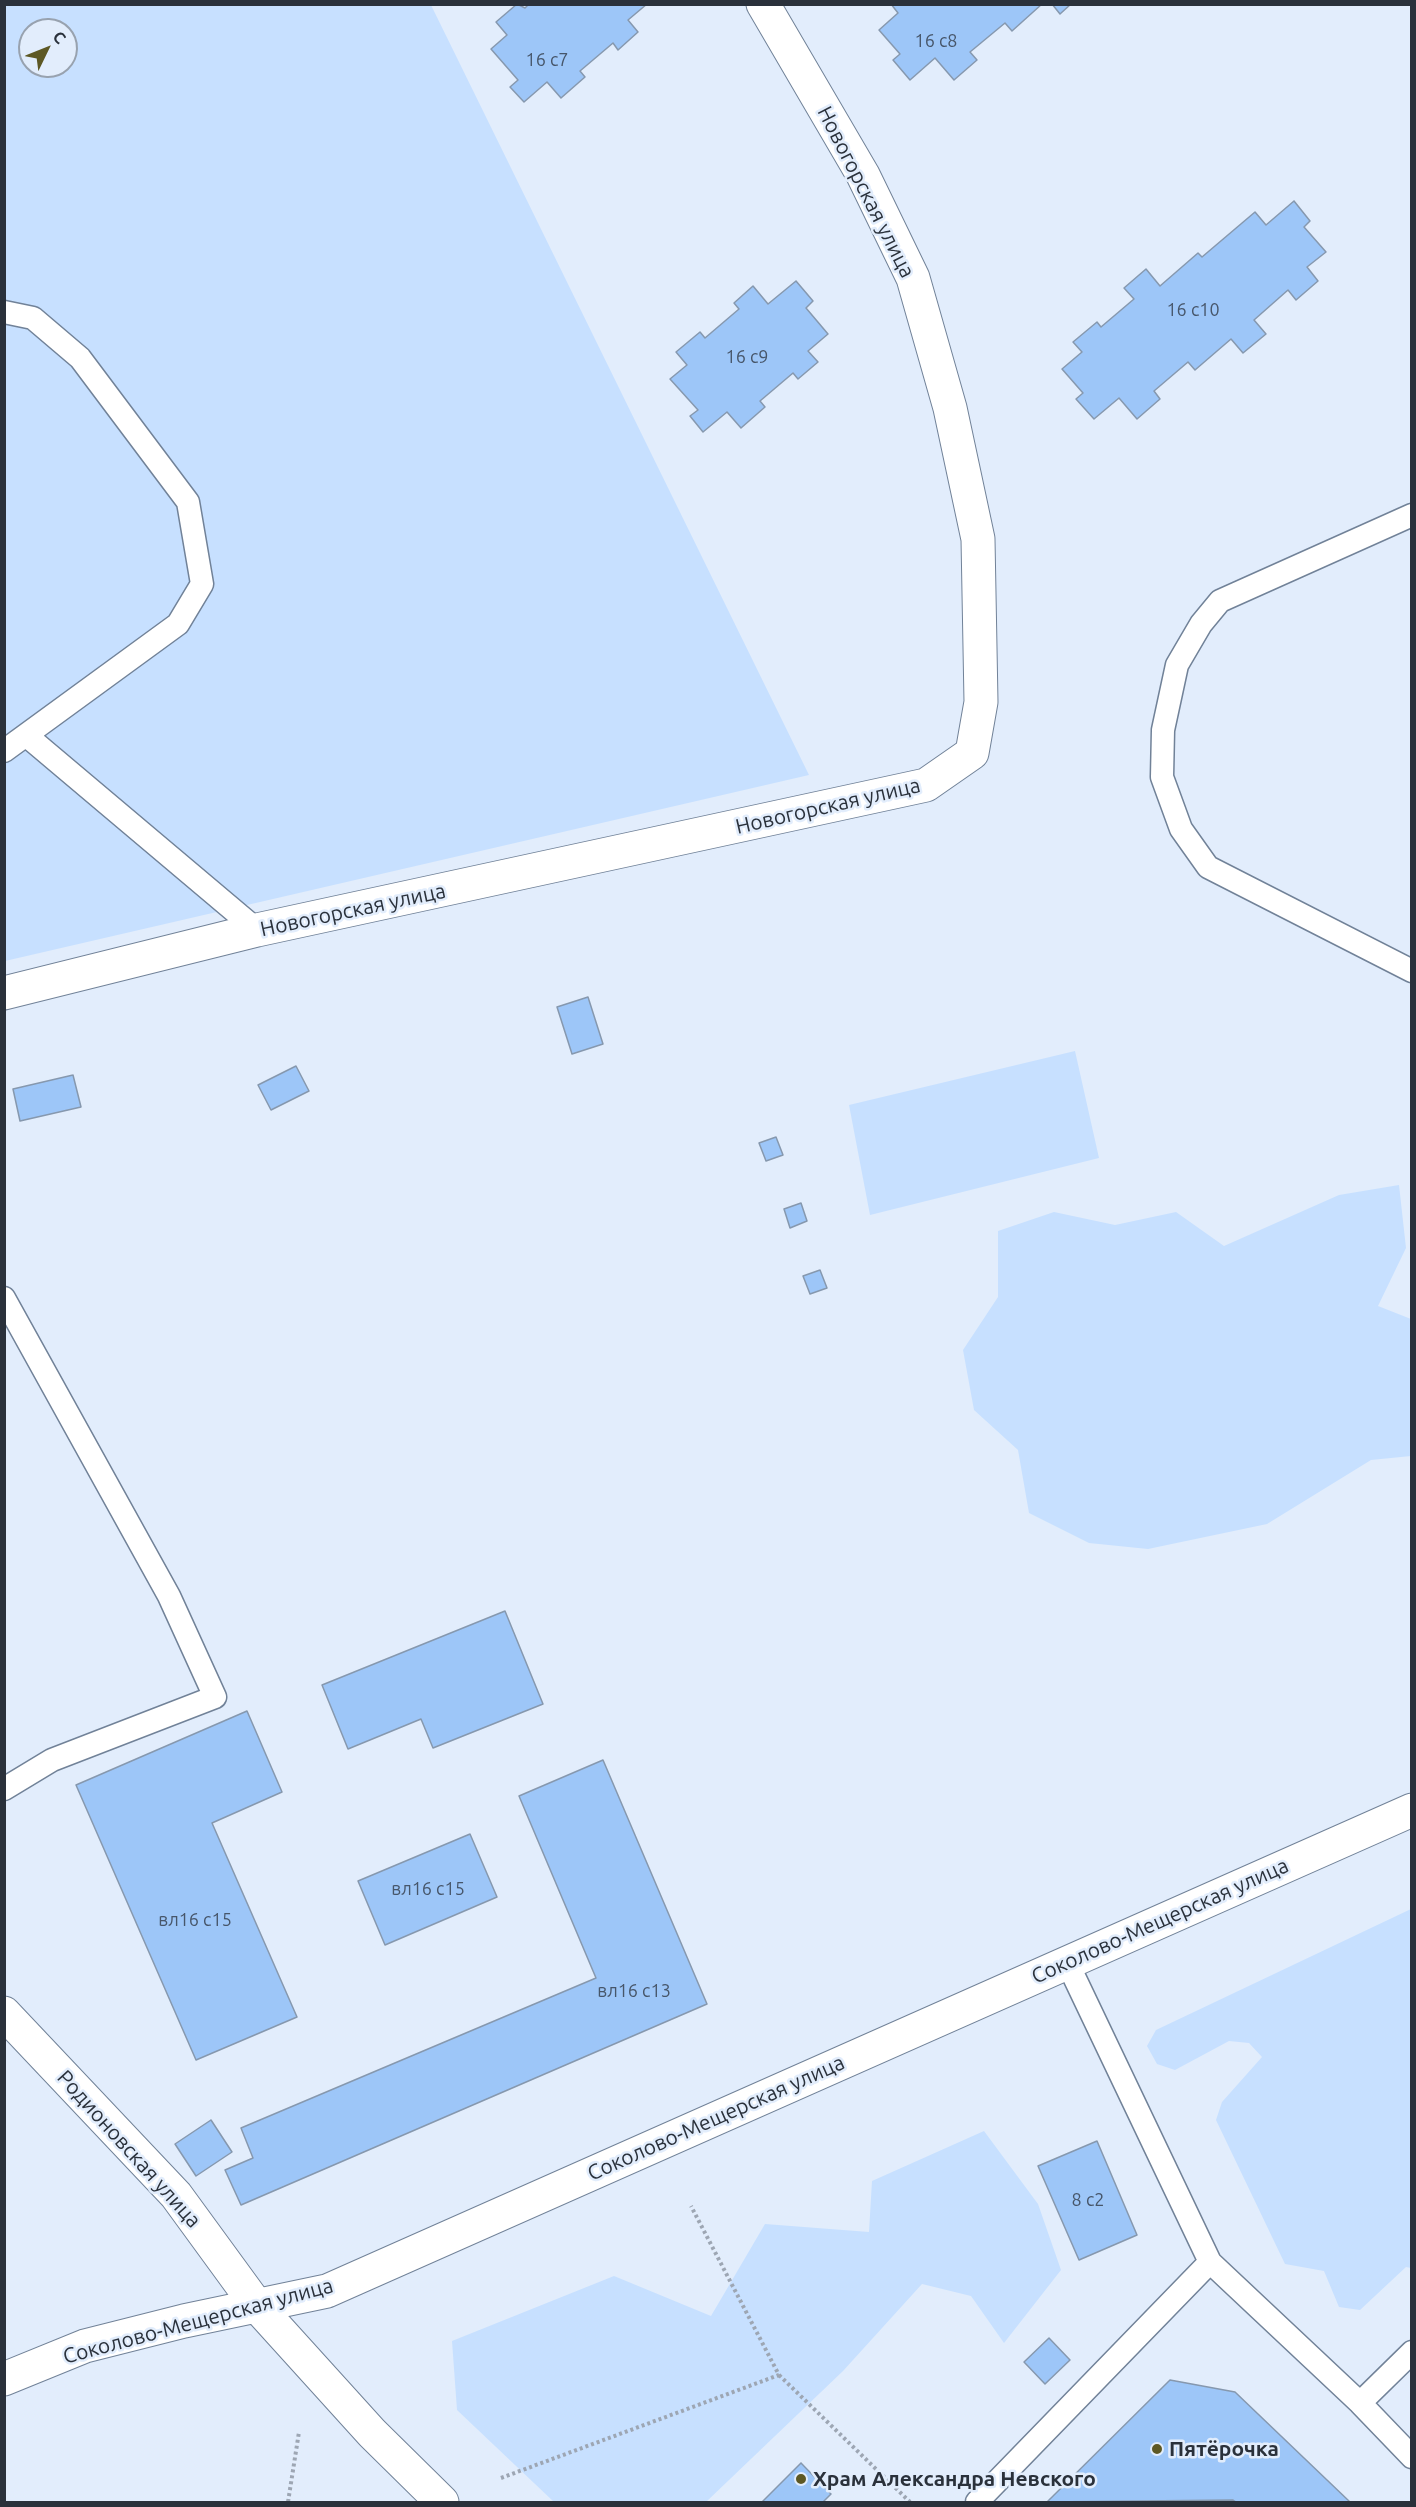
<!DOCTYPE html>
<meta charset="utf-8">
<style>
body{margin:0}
#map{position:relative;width:1416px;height:2507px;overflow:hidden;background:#e2edfc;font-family:Ubuntu,sans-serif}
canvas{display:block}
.frame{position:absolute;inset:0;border:6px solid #2a313b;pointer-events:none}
.north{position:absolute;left:18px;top:18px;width:60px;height:60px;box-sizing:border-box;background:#e2edfc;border:2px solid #98a2af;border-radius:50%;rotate:47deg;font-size:16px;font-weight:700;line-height:24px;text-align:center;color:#2a313b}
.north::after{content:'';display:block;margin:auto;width:21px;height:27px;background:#5d5824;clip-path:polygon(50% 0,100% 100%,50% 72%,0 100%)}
</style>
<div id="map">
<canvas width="1416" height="2507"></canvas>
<div class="frame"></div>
<div class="north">С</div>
</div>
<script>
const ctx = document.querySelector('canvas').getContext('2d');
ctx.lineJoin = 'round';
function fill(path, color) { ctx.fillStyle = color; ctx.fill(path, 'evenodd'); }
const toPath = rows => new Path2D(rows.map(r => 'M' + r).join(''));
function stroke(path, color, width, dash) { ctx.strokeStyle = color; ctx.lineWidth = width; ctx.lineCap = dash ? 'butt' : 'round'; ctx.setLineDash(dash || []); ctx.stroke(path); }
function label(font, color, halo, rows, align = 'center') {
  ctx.font = font + ' Ubuntu,sans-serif'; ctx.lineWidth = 5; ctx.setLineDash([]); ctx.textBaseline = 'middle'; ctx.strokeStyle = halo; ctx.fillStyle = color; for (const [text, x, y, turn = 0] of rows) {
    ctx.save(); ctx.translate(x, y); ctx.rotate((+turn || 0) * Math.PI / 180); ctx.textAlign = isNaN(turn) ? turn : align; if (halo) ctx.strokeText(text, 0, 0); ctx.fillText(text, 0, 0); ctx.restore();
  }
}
fill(toPath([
 [4,5,431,5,809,775,5,961],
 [30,30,66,30,66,66,30,66],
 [1075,1051,1099,1158,870,1215,849,1105],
 [1399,1185,1406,1248,1378,1306,1411,1319,1411,1456,1371,1460,1267,1524,1148,1549,1089,1543,1029,1513,1018,1450,974,1410,963,1350,998,1297,998,1231,1054,1212,1115,1225,1176,1212,1224,1246,1339,1195],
 [1411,1909,1411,2268,1406,2267,1360,2310,1339,2307,1324,2271,1285,2264,1216,2120,1222,2102,1262,2057,1249,2043,1229,2041,1175,2070,1157,2064,1147,2046,1156,2030],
 [984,2131,1038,2204,1061,2270,1004,2343,971,2296,922,2284,843,2371,706,2502,554,2502,457,2410,452,2341,614,2276,711,2316,765,2224,869,2232,872,2181]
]), '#c7e0ff');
const building = toPath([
 [517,4,525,8,529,4,647,4,628,20,638,32,618,50,613,43,580,71,585,77,561,98,547,82,524,102,510,87,518,80,491,49,507,35,496,22,517,4],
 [891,4,1042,4,1012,31,1005,23,970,52,977,60,954,80,935,58,910,80,893,60,900,54,879,30,898,13,891,4],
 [1052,4,1071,4,1060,14,1052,4],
 [1294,201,1310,221,1304,227,1326,252,1307,267,1318,281,1296,300,1288,290,1254,320,1266,334,1243,353,1231,339,1195,370,1188,362,1154,391,1160,399,1137,419,1119,398,1094,419,1076,399,1083,393,1062,369,1082,352,1073,342,1097,322,1101,327,1134,299,1124,288,1146,269,1160,286,1198,253,1202,257,1255,212,1266,225,1294,201],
 [796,281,813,301,806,308,828,334,808,351,818,362,798,379,793,373,760,401,765,407,741,428,727,412,703,432,690,416,698,410,670,379,687,365,676,352,700,332,705,338,739,309,734,303,753,286,768,304,796,281],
 [588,997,603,1044,572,1054,557,1007,588,997],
 [296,1066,309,1091,271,1110,258,1085,296,1066],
 [73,1075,81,1107,20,1121,13,1089,73,1075],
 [776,1137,783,1155,766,1161,759,1143,776,1137],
 [801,1203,807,1221,790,1228,784,1209,801,1203],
 [820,1270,827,1288,810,1294,803,1276,820,1270],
 [505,1611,543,1704,433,1748,421,1719,348,1749,322,1685,505,1611],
 [247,1711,282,1792,212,1823,297,2017,196,2060,76,1785,247,1711],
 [603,1760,707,2004,241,2205,225,2170,253,2158,241,2128,596,1978,519,1796,603,1760],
 [470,1834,497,1897,385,1945,358,1881,470,1834],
 [211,2120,232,2152,196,2176,175,2144,211,2120],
 [1097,2141,1137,2235,1079,2260,1038,2166,1097,2141],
 [1049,2338,1070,2360,1045,2384,1024,2362,1049,2338],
 [1170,2380,1235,2392,1350,2502,1236,2502,1233,2500,1047,2502,1170,2380],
 [801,2463,831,2494,823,2502,762,2502,801,2463]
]);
fill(building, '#9dc6f8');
stroke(building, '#8698ae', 1.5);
const lane = toPath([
 [4,312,33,318,80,358,188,502,202,584,178,624,4,751],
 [1412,515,1220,601,1201,624,1177,665,1163,730,1162,777,1181,829,1208,867,1412,971],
 [27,736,257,930],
 [4,1298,169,1596,215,1697,52,1760,4,1789],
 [1067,1962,1210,2262,1360,2403,1412,2457],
 [1360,2403,1412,2352],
 [977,2502,1210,2262]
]);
const street = toPath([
 [4,993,257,930,926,785,972,753,981,702,978,539,950,408,913,278,863,175,763,4],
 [4,2013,176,2195,257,2306]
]);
const secondary = toPath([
 [257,2306,372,2433,442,2502],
 [4,2379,85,2346,184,2321,327,2291,1412,1810]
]);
stroke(lane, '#718298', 25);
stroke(street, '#718298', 35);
stroke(secondary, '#718298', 35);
stroke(toPath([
 [779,2375,910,2502],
 [501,2478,779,2375,691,2206],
 [288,2502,299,2432]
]), '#9da6b3', 4, [3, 3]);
stroke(lane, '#fff', 22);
stroke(street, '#fff', 33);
stroke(secondary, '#fff', 33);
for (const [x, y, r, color] of [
 [1157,2449,6,"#5d5824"],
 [801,2479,6,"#5d5824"]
]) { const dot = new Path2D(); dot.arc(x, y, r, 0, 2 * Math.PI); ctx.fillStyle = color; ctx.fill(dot); stroke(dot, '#e2edfc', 2); }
label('18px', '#47566a', null, [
 ["16 с8",936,41],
 ["16 с7",547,60],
 ["16 с10",1193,310],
 ["16 с9",747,357],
 ["вл16 с15",428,1889],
 ["вл16 с15",195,1920],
 ["вл16 с13",634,1991],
 ["8 с2",1088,2200]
]);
label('21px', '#2a313b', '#e2edfc', [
 ["Новогорская улица",866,192,63],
 ["Новогорская улица",828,806,-13],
 ["Новогорская улица",353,910,-12],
 ["Соколово-Мещерская улица",1160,1921,-24],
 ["Соколово-Мещерская улица",716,2118,-24],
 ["Родионовская улица",129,2149,48],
 ["Соколово-Мещерская улица",198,2321,-15]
]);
label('bold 21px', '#2a313b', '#e2edfc', [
 ["Пятёрочка",1169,2449],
 ["Храм Александра Невского",813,2479]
], 'left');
</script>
